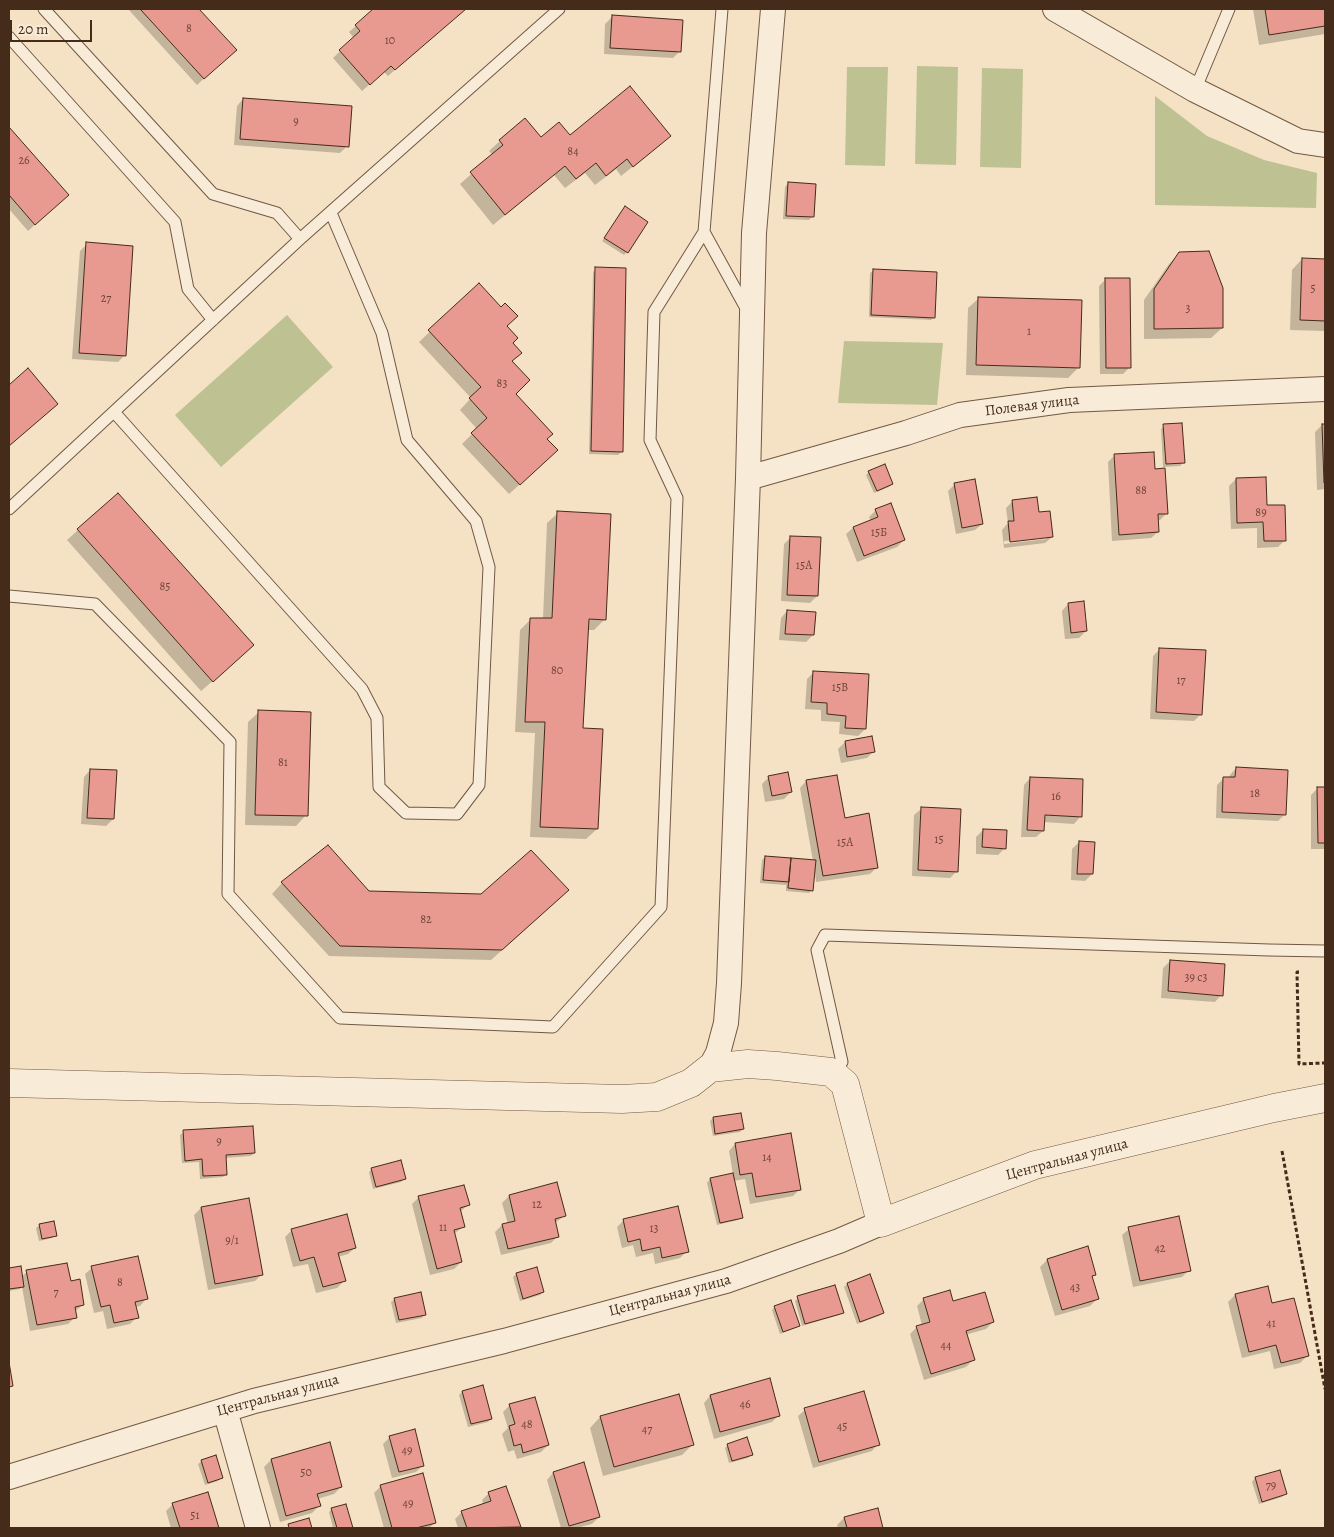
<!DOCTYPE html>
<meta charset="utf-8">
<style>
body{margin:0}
#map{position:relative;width:1334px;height:1537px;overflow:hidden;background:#f5e1c4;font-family:Alegreya,serif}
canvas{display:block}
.frame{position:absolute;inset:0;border:10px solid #452b1a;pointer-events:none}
.scale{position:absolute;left:10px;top:20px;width:82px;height:22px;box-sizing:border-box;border:2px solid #452b1a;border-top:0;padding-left:6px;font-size:15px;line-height:18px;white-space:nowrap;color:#452b1a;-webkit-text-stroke:4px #f8ecd9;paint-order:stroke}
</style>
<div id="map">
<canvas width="1334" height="1537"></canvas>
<div class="frame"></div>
<div class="scale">20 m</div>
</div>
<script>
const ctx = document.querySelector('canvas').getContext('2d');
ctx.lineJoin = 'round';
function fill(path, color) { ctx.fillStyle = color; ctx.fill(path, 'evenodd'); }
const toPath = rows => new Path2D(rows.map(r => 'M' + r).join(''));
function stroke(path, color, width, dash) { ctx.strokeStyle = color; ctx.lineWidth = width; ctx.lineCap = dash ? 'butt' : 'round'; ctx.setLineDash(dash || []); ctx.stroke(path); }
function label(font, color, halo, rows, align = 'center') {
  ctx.font = font + ' Alegreya,serif'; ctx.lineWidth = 5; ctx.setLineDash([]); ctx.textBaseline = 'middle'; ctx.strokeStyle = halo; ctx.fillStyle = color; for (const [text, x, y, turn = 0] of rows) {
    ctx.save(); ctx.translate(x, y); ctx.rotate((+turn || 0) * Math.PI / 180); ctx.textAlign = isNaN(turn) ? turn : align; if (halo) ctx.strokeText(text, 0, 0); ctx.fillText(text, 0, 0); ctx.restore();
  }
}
fill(toPath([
 [917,66,958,67,956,165,915,164],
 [847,67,888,67,885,166,845,165],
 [982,68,1023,69,1021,168,980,167],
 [1155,96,1207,136,1264,160,1317,173,1316,208,1155,205],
 [287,315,333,367,221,467,175,415],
 [844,341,943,343,937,405,838,403]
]), '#bec292');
fill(toPath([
 [128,9,198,9,235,50,197,85],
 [375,9,465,9,388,76,384,72,362,91,333,58,354,38,349,32],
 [1253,9,1325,9,1325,34,1259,45],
 [612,17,680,51,673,58,604,54,605,24],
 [243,99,347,146,340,153,234,145,237,106],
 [9,129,67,195,28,231,9,209],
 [541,139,659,146,621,176,616,169,595,185,585,173,565,188,554,175,493,225,460,184,493,155,489,151,500,141],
 [788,183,812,217,809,220,783,219,785,187],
 [625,208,627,252,624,255,602,241],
 [87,244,124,356,118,362,72,359,80,251],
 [1180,253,1222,328,1211,338,1144,339,1144,300,1169,264],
 [1302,259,1325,260,1325,331,1290,330,1292,270],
 [596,269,622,451,618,455,589,454,593,272],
 [874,270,934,317,931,320,869,317,870,273],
 [1105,280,1130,367,1123,374,1100,374,1099,286],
 [479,285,505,326,515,394,546,439,546,461,509,494,462,444,477,429,460,410,471,398,419,342],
 [979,298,1078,368,1068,378,966,375,968,308],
 [28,370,50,410,9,446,9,387],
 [1322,425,1325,425,1325,489,1317,490,1315,432],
 [1164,426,1183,463,1180,466,1163,467,1161,429],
 [1115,455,1154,470,1167,513,1160,520,1157,520,1158,532,1151,538,1112,541,1108,462],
 [869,472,892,484,889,487,874,493,866,475],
 [1236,479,1266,506,1285,540,1278,547,1257,548,1257,528,1231,529,1229,486],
 [955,484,982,524,975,530,956,534,948,491],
 [118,494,242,656,201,691,67,540],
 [1013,501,1038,514,1052,537,1045,543,1004,548,1002,530,1008,523,1006,508],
 [1046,537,1046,539,1004,544,1004,541],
 [876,510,904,540,897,547,857,562,846,534,853,528,871,521,869,517],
 [558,513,609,516,604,620,594,630,587,630,582,729,597,829,586,839,530,837,535,733,515,732,520,630,531,619,543,619,547,523],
 [791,537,817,596,810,603,781,601,784,544],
 [1068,604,1086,631,1079,638,1065,639,1062,611],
 [787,611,813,635,806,642,779,640,781,618],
 [1160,649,1201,714,1194,721,1150,719,1153,656],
 [814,672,865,729,858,736,839,734,840,722,821,721,821,710,805,709,807,679],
 [259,712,306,815,296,826,245,825,248,722],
 [845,742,874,751,867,758,841,763,838,749],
 [1236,768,1285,814,1278,821,1216,818,1217,785,1224,778,1229,778,1230,775],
 [90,770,113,819,106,826,81,824,84,777],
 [769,777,791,792,784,799,765,802,762,784],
 [1030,778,1080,817,1074,824,1043,822,1043,831,1036,837,1021,837,1024,785],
 [806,781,844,819,877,867,870,874,816,882,815,872,812,890,809,893,786,891,786,885,760,883,762,860,765,857,813,861,800,788],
 [1318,788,1325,788,1325,849,1311,849,1311,795],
 [921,809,957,871,950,878,912,876,914,815],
 [983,830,1005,848,998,855,976,854,976,837],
 [1079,842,1092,874,1085,881,1071,880,1072,849],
 [282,883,369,892,557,901,491,960,329,956,272,894],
 [1170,961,1221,995,1215,1002,1161,998,1163,968],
 [713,1118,743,1129,740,1132,713,1136,710,1121],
 [184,1132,254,1153,251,1156,225,1158,226,1174,223,1177,200,1179,199,1162,182,1163,180,1135],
 [735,1144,800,1189,793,1196,750,1204,745,1179,733,1181,741,1217,738,1220,717,1225,707,1183,710,1179,733,1174,729,1151],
 [372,1169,404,1179,401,1182,373,1189,369,1172],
 [509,1196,564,1216,555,1223,558,1236,551,1243,501,1255,495,1232,502,1225,508,1224,502,1203],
 [419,1197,468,1205,460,1212,464,1226,454,1234,461,1262,454,1269,430,1275,412,1204],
 [201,1208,262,1274,255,1281,208,1290,194,1215],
 [624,1220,687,1251,680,1258,655,1264,653,1253,636,1257,633,1245,622,1248,617,1227],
 [40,1225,55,1235,52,1238,39,1241,36,1228],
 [1129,1229,1189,1270,1182,1277,1133,1287,1122,1235],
 [292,1230,355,1248,348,1254,338,1257,344,1281,337,1288,316,1293,308,1264,293,1267,285,1237],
 [1087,1248,1095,1274,1091,1278,1097,1299,1090,1306,1055,1316,1040,1267,1047,1260],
 [20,1267,21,1277,27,1272,70,1282,83,1305,74,1312,75,1317,68,1324,30,1331,22,1287,20,1289,9,1291,9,1269],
 [92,1268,146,1299,140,1306,135,1307,137,1317,130,1324,107,1329,103,1311,94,1313,85,1274],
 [536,1269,543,1292,540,1295,520,1301,513,1277,516,1274],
 [847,1284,882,1313,879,1316,857,1324,844,1287],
 [1235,1295,1271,1304,1307,1356,1300,1363,1274,1369,1270,1351,1242,1358,1228,1302],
 [798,1298,842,1312,839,1315,802,1326,795,1301],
 [395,1299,425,1314,422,1318,396,1323,391,1302],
 [924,1299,952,1303,993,1322,986,1329,965,1335,973,1360,966,1367,924,1380,910,1334,917,1327,922,1325,917,1306],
 [775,1307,799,1325,795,1328,780,1334,772,1310],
 [462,1392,491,1419,488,1422,468,1427,459,1395],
 [679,1395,692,1445,682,1455,603,1476,590,1428,600,1417],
 [710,1396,779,1415,772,1422,714,1439,704,1403],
 [510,1405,548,1445,541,1452,517,1459,514,1450,508,1452,502,1434,508,1428,503,1412],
 [805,1410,878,1444,872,1451,813,1468,798,1416],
 [390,1437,423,1465,416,1472,392,1478,383,1444],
 [329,1444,341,1487,334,1494,317,1499,319,1506,312,1513,280,1522,264,1467,271,1460],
 [728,1445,751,1455,748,1458,729,1463,725,1448],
 [202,1461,221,1478,218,1481,205,1485,198,1464],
 [1279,1472,1285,1494,1282,1497,1259,1504,1252,1482,1255,1478],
 [553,1473,599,1517,592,1524,576,1528,561,1528,547,1480],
 [381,1486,435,1523,429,1528,384,1528,374,1493],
 [207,1493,218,1528,171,1528,166,1511,172,1505],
 [489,1493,520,1527,518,1528,458,1528,455,1519,462,1512,484,1505,482,1500],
 [332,1509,352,1528,333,1528,329,1512],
 [877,1509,882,1528,838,1528,837,1525,844,1518]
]), '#0003');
const building = toPath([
 [140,9,199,9,237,50,204,79,140,9],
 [373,9,466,9,395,70,391,66,370,85,339,50,360,31,355,25,373,9],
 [1265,9,1325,9,1325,26,1269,35,1265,9],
 [612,15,683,20,681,52,610,48,612,15],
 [630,86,671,136,633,167,627,159,606,176,596,163,576,179,565,166,505,215,470,172,503,145,499,140,525,118,541,137,559,122,570,135,630,86],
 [243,98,352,106,349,147,240,139,243,98],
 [9,127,69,195,35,225,9,195,9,127],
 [788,182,816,184,814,217,786,216,788,182],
 [625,206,648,222,628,253,604,238,625,206],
 [86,242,133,246,126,356,79,353,86,242],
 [1209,251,1223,288,1223,328,1154,329,1154,289,1179,252,1209,251],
 [1302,258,1325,259,1325,321,1300,320,1302,258],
 [595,267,626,268,623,452,591,451,595,267],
 [873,269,937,272,935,318,871,315,873,269],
 [1105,278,1130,278,1131,368,1106,368,1105,278],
 [479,283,501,307,505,303,518,316,507,326,518,338,513,343,522,353,512,361,530,380,516,394,553,434,547,439,558,450,520,485,471,433,487,418,469,398,481,387,428,330,479,283],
 [978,297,1082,300,1080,368,976,365,978,297],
 [28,368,58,404,9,446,9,385,28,368],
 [1182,423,1185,463,1166,464,1163,424,1182,423],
 [1322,424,1325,424,1325,483,1324,483,1322,424],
 [1154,452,1155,469,1165,468,1168,514,1158,514,1159,532,1119,535,1114,454,1154,452],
 [885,464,893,484,877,491,868,471,885,464],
 [1266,477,1267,505,1285,505,1286,541,1264,541,1263,522,1237,523,1236,478,1266,477],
 [975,479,983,524,962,528,954,483,975,479],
 [118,493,254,645,213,682,77,529,118,493],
 [1037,497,1039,512,1050,511,1053,537,1010,542,1008,521,1014,521,1012,500,1037,497],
 [891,503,905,540,864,556,853,527,878,517,875,509,891,503],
 [557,511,611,514,606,620,589,619,583,728,603,729,598,829,540,827,545,722,525,722,530,618,552,618,557,511],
 [790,536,821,537,818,596,787,595,790,536],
 [1084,601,1087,631,1071,633,1068,603,1084,601],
 [787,610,816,612,814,635,785,634,787,610],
 [1159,648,1206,650,1202,715,1156,712,1159,648],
 [813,671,869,674,866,729,845,728,846,716,827,714,827,703,811,702,813,671],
 [258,710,311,712,308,816,255,815,258,710],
 [872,736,875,752,847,757,845,741,872,736],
 [1236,767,1288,770,1286,815,1222,812,1223,777,1235,777,1236,767],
 [90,769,117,770,114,819,87,818,90,769],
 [788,772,792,792,772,796,768,776,788,772],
 [837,775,845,818,869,813,878,868,823,876,806,780,837,775],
 [1030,777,1083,779,1082,817,1045,815,1044,831,1027,830,1030,777],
 [1317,787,1325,787,1325,843,1318,843,1317,787],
 [921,807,961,809,958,872,918,870,921,807],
 [983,829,1007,830,1006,849,982,847,983,829],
 [1079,841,1095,842,1093,874,1077,874,1079,841],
 [328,845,369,891,481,894,531,850,569,890,502,950,340,946,281,882,328,845],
 [765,856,791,858,789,882,763,880,765,856],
 [791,858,816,860,813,891,788,888,791,858],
 [1170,960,1225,964,1223,996,1168,991,1170,960],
 [741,1113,744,1129,715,1134,713,1117,741,1113],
 [253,1126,255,1153,226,1155,227,1175,203,1176,202,1159,185,1161,183,1130,253,1126],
 [791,1133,801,1190,756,1197,752,1173,740,1175,735,1143,791,1133],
 [401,1160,406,1179,376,1187,371,1168,401,1160],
 [733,1173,743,1218,720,1223,710,1178,733,1173],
 [557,1182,566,1216,555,1219,559,1237,508,1249,502,1224,515,1221,509,1195,557,1182],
 [464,1185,470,1205,460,1208,465,1227,454,1230,462,1262,437,1269,418,1196,464,1185],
 [249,1198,263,1275,215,1284,201,1207,249,1198],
 [678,1206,689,1252,662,1258,660,1247,642,1251,640,1239,628,1242,623,1219,678,1206],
 [347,1214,356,1248,338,1253,346,1281,323,1287,314,1257,300,1261,291,1229,347,1214],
 [1179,1216,1191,1271,1140,1281,1128,1227,1179,1216],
 [54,1221,57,1236,42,1239,39,1224,54,1221],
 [1088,1246,1096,1275,1092,1276,1099,1299,1062,1310,1047,1259,1088,1246],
 [138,1256,148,1299,135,1302,139,1318,114,1323,110,1305,101,1307,91,1266,138,1256],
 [67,1263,71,1281,80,1279,84,1305,75,1307,77,1318,37,1325,26,1270,67,1263],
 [21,1266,24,1287,9,1289,9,1268,21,1266],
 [537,1267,544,1292,523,1299,516,1273,537,1267],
 [870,1274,884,1313,860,1322,847,1283,870,1274],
 [835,1285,844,1313,805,1324,797,1296,835,1285],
 [1268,1286,1272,1303,1294,1298,1309,1356,1281,1363,1276,1345,1249,1352,1235,1294,1268,1286],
 [950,1290,953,1301,985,1292,994,1322,966,1331,975,1360,931,1374,916,1326,930,1322,923,1298,950,1290],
 [421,1292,426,1315,399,1320,394,1298,421,1292],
 [791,1300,800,1326,783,1332,774,1306,791,1300],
 [9,1362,13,1386,9,1387,9,1362],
 [770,1378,780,1416,720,1432,710,1395,770,1378],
 [483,1385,492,1419,471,1424,462,1391,483,1385],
 [864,1391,880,1445,819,1462,804,1408,864,1391],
 [679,1394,694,1445,614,1467,600,1416,679,1394],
 [535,1397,549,1445,523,1453,521,1444,514,1446,509,1426,515,1424,509,1404,535,1397],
 [415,1429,424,1466,399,1472,389,1436,415,1429],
 [747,1437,753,1455,732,1461,727,1444,747,1437],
 [330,1442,342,1487,317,1494,321,1506,286,1516,271,1459,330,1442],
 [216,1455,223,1478,208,1483,201,1460,216,1455],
 [584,1462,600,1517,569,1526,553,1472,584,1462],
 [1280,1470,1287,1494,1262,1502,1255,1477,1280,1470],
 [423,1473,436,1523,416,1528,392,1528,380,1485,423,1473],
 [506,1486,521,1527,467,1528,461,1511,491,1501,488,1492,506,1486],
 [208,1492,219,1528,180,1528,172,1503,208,1492],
 [346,1504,353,1528,337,1528,331,1508,346,1504],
 [878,1508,883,1528,847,1528,844,1517,878,1508],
 [309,1518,312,1528,289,1528,288,1524,309,1518]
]);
fill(building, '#e89990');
stroke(building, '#452b1a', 1);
const service = toPath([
 [44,9,213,194,277,213,300,239],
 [722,9,704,232,747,310],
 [9,37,175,222,188,289,213,320],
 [1195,90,1229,9],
 [114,412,362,689,377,718,379,787,406,813,457,814,479,785,489,567,476,521,407,440,382,333,331,213],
 [9,509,300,239,559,9],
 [9,596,95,604,230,742,228,894,340,1018,553,1027,661,907,677,498,650,440,654,312,704,232],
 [831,1072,842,1062,817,950,825,935,1269,950,1325,951]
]);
const minor = toPath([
 [1055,9,1195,90,1298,141,1325,145],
 [748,478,906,433,960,415,1069,400,1325,389],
 [710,1068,718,1053,726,1023,729,983,748,478,754,233,773,9],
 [225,1410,258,1528],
 [9,1477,254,1401,504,1341,726,1281,839,1241,881,1223]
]);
const tertiary = toPath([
 [9,1083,622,1099,657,1097,691,1083,710,1068,748,1064,777,1066,831,1072,845,1084,881,1223,1035,1165,1274,1108,1325,1098]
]);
stroke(service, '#715844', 13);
stroke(minor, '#715844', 26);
stroke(tertiary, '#715844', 29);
stroke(toPath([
 [1299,972,1297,972,1299,1064,1325,1063],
 [1282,1151,1325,1389]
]), '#452b1a', 3, [4, 2.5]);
stroke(service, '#f8ecd9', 11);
stroke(minor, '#f8ecd9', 24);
stroke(tertiary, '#f8ecd9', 28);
label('12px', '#6e4638', null, [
 ["8",189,29],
 ["10",390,41],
 ["9",296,122],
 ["84",573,152],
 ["26",24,161],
 ["5",1313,289],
 ["27",106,299],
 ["3",1188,309],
 ["1",1029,332],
 ["83",502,384],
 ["88",1141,491],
 ["89",1261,513],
 ["15Б",879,533],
 ["15А",804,566],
 ["85",165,587],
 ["80",557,671],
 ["17",1181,681],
 ["15В",840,688],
 ["81",283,763],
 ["18",1255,794],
 ["16",1056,797],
 ["15",939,840],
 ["15А",845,843],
 ["82",426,920],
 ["39 с3",1196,978],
 ["9",219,1142],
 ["14",767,1158],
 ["12",537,1205],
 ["11",443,1228],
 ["13",654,1229],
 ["9/1",232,1241],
 ["42",1160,1249],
 ["8",120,1283],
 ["43",1075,1288],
 ["7",56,1293],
 ["41",1271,1324],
 ["44",946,1346],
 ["46",745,1405],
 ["48",527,1425],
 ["45",842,1427],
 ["47",647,1430],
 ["49",407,1451],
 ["50",306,1473],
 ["79",1271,1486],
 ["49",408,1504],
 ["51",195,1516]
]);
label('15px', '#452b1a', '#f8ecd9', [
 ["Полевая улица",1032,406,-7],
 ["Центральная улица",1067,1160,-15],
 ["Центральная улица",670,1296,-15],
 ["Центральная улица",278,1396,-15]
]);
</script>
